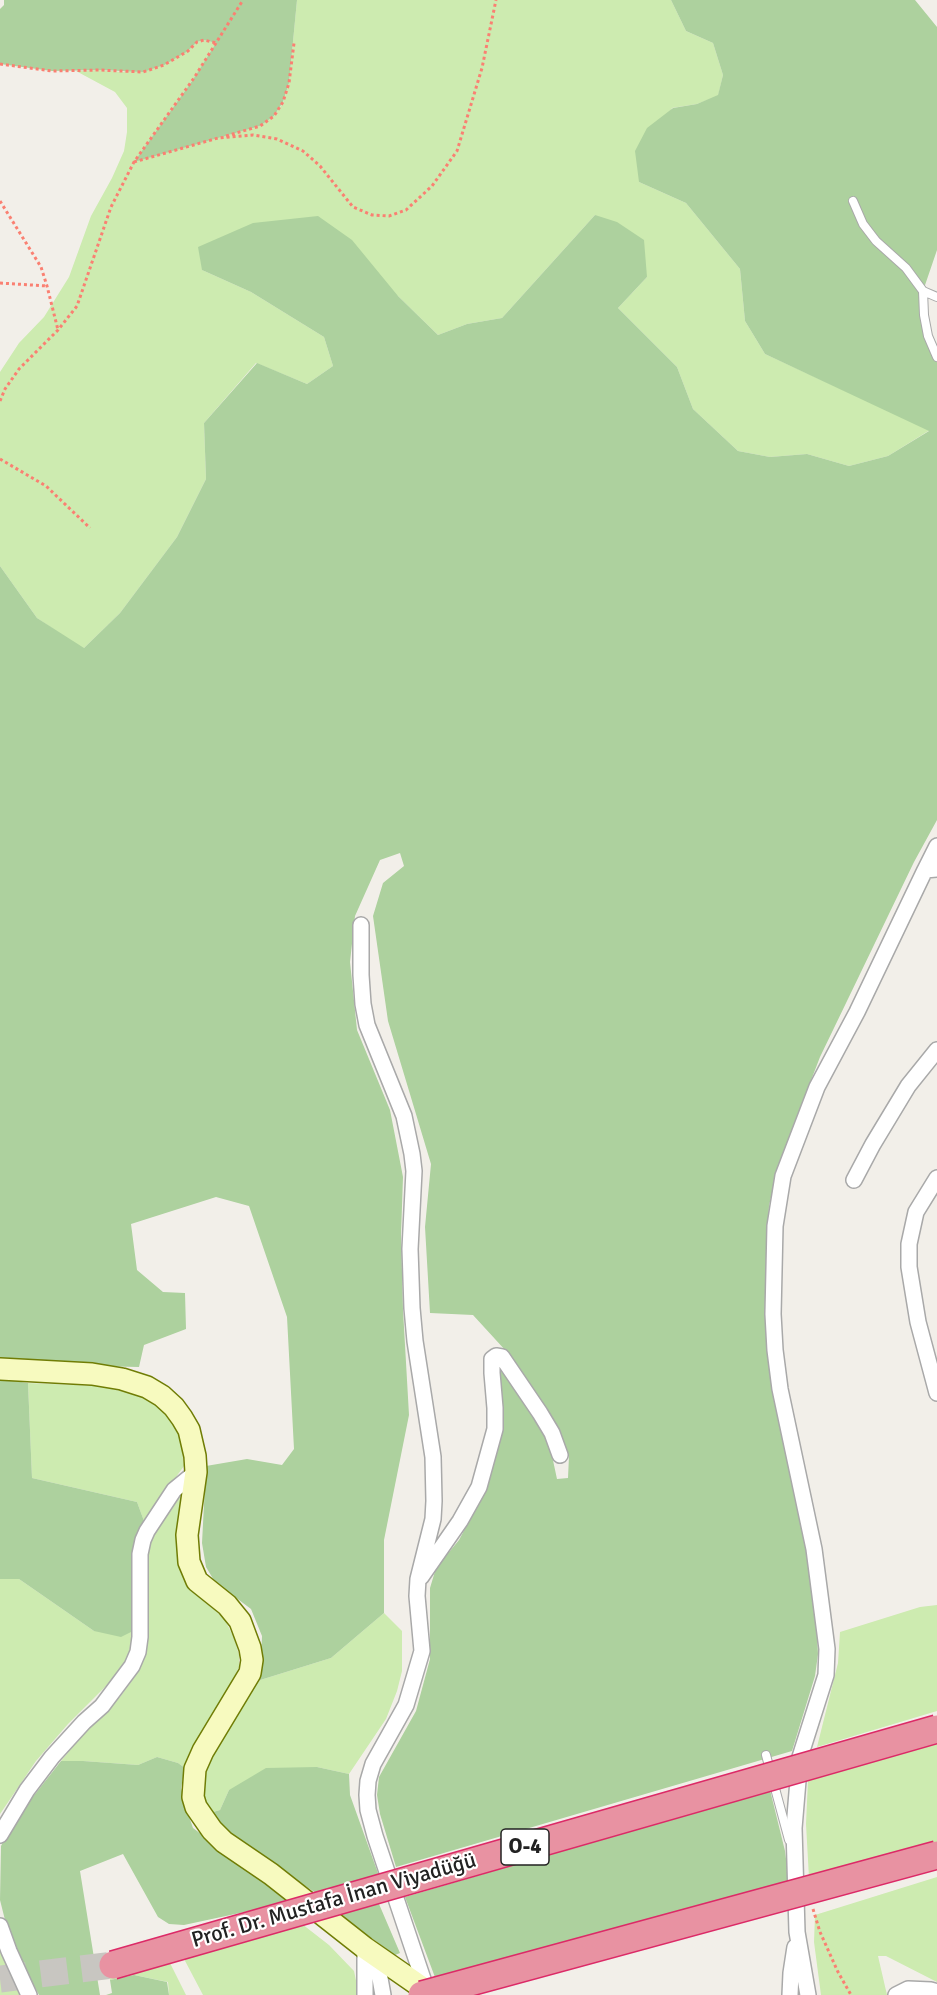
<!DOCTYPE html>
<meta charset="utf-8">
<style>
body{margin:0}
canvas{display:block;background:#f2efe9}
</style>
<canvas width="937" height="1995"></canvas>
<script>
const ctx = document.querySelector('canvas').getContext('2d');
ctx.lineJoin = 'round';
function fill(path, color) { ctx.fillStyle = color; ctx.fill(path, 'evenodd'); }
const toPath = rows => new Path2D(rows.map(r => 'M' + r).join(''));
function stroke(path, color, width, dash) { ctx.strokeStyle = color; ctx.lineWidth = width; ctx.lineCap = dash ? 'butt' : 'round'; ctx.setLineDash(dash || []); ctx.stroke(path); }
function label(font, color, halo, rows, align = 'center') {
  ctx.font = font + ' Signika,sans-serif'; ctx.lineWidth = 4.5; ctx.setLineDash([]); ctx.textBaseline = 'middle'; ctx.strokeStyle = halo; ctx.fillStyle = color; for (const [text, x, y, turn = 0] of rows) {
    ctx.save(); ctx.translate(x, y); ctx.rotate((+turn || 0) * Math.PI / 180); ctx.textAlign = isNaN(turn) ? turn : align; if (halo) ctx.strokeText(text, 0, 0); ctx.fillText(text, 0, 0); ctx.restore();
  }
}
fill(toPath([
 [297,0,671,0,686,31,713,43,723,75,718,96,697,104,672,108,639,182,686,203,740,269,745,321,765,354,930,430,888,456,849,466,807,454,770,457,738,451,693,409,677,367,618,308,647,277,595,215,502,318,467,324,438,335,398,296,202,270,251,292,324,337,333,366,307,384,256,363,204,423,206,479,177,537,120,613,83,649,37,618,0,566,0,372,19,343,44,317,69,277,91,216,112,178,124,151,127,132,127,108,115,92,76,71,99,70,123,72,188,51,197,42,204,40,216,43,194,78,135,161,260,126,274,116,283,103,289,83],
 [28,1383,98,1386,127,1392,145,1398,162,1409,176,1425,181,1442,184,1466,144,1521,137,1502,32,1478],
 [185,1494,178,1554,182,1573,189,1585,225,1620,234,1638,239,1655,239,1667,232,1682,185,1768,178,1763,157,1757,138,1765,83,1761,61,1761,80,1738,120,1697,136,1675,143,1653,148,1541,174,1501],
 [0,1579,19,1579,94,1631,135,1630,127,1659,118,1674,68,1724,36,1761,0,1814],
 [937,1605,937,1711,817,1747,838,1663,840,1632,920,1607],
 [384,1613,402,1631,402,1671,397,1691,386,1719,349,1774,317,1767,229,1790,220,1810,210,1813,203,1800,201,1784,209,1753,257,1681,331,1658],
 [937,1743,937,1842,809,1878,806,1824,808,1780],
 [937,1877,937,1982,886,1956,878,1956,887,1995,821,1995,814,1942,815,1915],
 [302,1924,329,1945,354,1971,359,1995,203,1995,183,1957],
 [0,1942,21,1995,0,1995],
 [169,1961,186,1995,169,1995,168,1982,134,1975,110,1980,108,1971]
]), '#cdebb0');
fill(toPath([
 [4,0,297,0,289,83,283,102,274,116,260,126,134,162,192,81,216,43,204,40,197,42,188,51,164,65,143,72,99,70,52,71,0,64,0,9,4,5],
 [671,0,915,0,937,27,937,250,923,291,924,307,937,357,937,820,914,862,820,1057,778,1166,769,1206,766,1261,766,1329,771,1377,806,1551,816,1619,818,1654,815,1676,792,1751,396,1867,380,1814,377,1795,379,1777,416,1711,430,1659,430,1588,436,1568,459,1540,475,1510,497,1372,499,1367,504,1370,545,1430,551,1451,557,1479,568,1478,569,1456,555,1428,506,1351,473,1315,430,1313,425,1227,431,1164,388,1021,373,916,383,883,404,866,400,853,380,860,355,916,350,962,357,1030,390,1110,403,1177,401,1235,403,1310,409,1415,384,1540,384,1613,331,1658,257,1681,261,1662,262,1636,251,1609,215,1582,206,1567,202,1543,206,1466,247,1459,282,1465,294,1449,287,1317,249,1206,216,1197,131,1224,137,1270,163,1292,185,1293,186,1329,144,1345,139,1367,46,1365,0,1359,0,566,37,618,84,648,120,613,177,537,206,479,204,423,257,363,307,384,333,366,324,337,251,292,202,270,198,247,253,223,318,216,352,240,398,296,438,335,467,324,502,318,595,215,617,222,644,240,647,277,618,308,677,367,693,409,738,451,770,457,807,454,849,466,888,456,929,431,765,354,745,321,740,269,686,203,639,182,635,151,647,128,673,108,697,104,718,95,723,75,713,43,686,31],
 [0,1379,28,1383,32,1478,137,1502,144,1521,134,1548,135,1630,121,1637,94,1631,19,1579,0,1579],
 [157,1757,178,1763,185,1768,181,1788,186,1808,193,1828,291,1902,184,1925,169,1924,158,1917,123,1854,80,1871,100,1995,39,1995,10,1940,0,1900,1,1846,14,1821,61,1761,83,1761,138,1765],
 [317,1767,349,1774,350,1795,379,1876,316,1893,240,1843,221,1826,210,1813,220,1810,229,1790,266,1768],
 [770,1790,785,1851,789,1883,436,1980,405,1897],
 [379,1904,400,1953,395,1955,337,1913],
 [134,1975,167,1982,169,1995,106,1995,112,1993,110,1980]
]), '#add19e');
stroke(toPath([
 [0,1979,113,1965]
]), '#c8c6c1', 27, [27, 14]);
const lane = toPath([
 [853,201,863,224,876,241,906,268,923,291,924,315,928,336,937,357],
 [923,291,937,297],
 [766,1755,789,1840]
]);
const street = toPath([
 [925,870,937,846],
 [361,925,361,975,363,1004,367,1025,404,1116,412,1154,414,1171,410,1249,412,1308,415,1341,433,1457,434,1501,433,1519,418,1579,417,1596,422,1651,406,1705,373,1764,368,1781,367,1795,368,1810,375,1836,427,1991],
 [937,1178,916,1212,909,1244,909,1267,918,1322,937,1393],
 [854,1180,873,1144,908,1086,937,1050],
 [421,1577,460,1521,479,1487,495,1429,495,1408,492,1373,492,1359,496,1356,502,1357,540,1413,552,1433,560,1455],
 [0,1835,27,1790,52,1757,84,1722,102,1706,132,1666,138,1652,140,1637,140,1554,143,1540,147,1531,174,1490,196,1472],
 [0,1926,9,1951,29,1995],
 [365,1948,365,1995],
 [376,1956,383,1995],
 [790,1995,791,1973,795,1947],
 [808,1995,797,1932,794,1828,800,1757,826,1675,827,1649,814,1549,780,1389,775,1350,773,1314,775,1226,783,1176,817,1087,857,1012,925,870,937,869],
 [896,1995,908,1989,931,1990,937,1992]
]);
const secondary = toPath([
 [0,1369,92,1374,122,1379,147,1387,162,1396,174,1407,182,1418,189,1430,195,1456,196,1472,187,1535,189,1562,197,1581,227,1605,240,1621,250,1648,252,1660,250,1673,203,1751,195,1769,193,1797,196,1807,212,1830,224,1842,271,1874,365,1948,427,1991,428,1995]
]);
stroke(lane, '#a9a9a9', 10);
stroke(street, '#a9a9a9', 18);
stroke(secondary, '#707d05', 24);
stroke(toPath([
 [0,64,52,71,99,70,143,72,164,65,188,51,197,42,204,40,216,43],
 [226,136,260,126,274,116,283,102,289,83,294,43],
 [134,162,218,138,253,135,277,139,303,151,320,166,353,207,372,215,389,216,406,210,432,186,457,151,482,68,496,0],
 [0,201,41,267,47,286,58,330],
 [0,283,47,286],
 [0,401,5,389,19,369,58,330,77,306,111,207,134,162,194,78,243,0],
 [0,459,46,486,90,528],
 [813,1909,820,1932,838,1972,851,1995]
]), '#fa8072', 3, [3, 3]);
stroke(lane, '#fff', 8);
stroke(street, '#fff', 15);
stroke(secondary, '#f7fabf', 21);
const highwayBridge = toPath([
 [113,1965,937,1729],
 [422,1995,937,1855]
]);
stroke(highwayBridge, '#dc2a67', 30, []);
stroke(highwayBridge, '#e892a2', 27);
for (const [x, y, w] of [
 [525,1847,48]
]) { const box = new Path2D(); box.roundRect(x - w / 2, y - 18, w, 36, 4.5); ctx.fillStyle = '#fff'; ctx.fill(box); stroke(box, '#222', 1.5); }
label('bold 21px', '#222', null, [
 ["O-4",525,1847]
]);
label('22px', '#222', '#fff', [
 ["Prof. Dr. Mustafa İnan Viyadüğü",334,1901,-16]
]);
</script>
